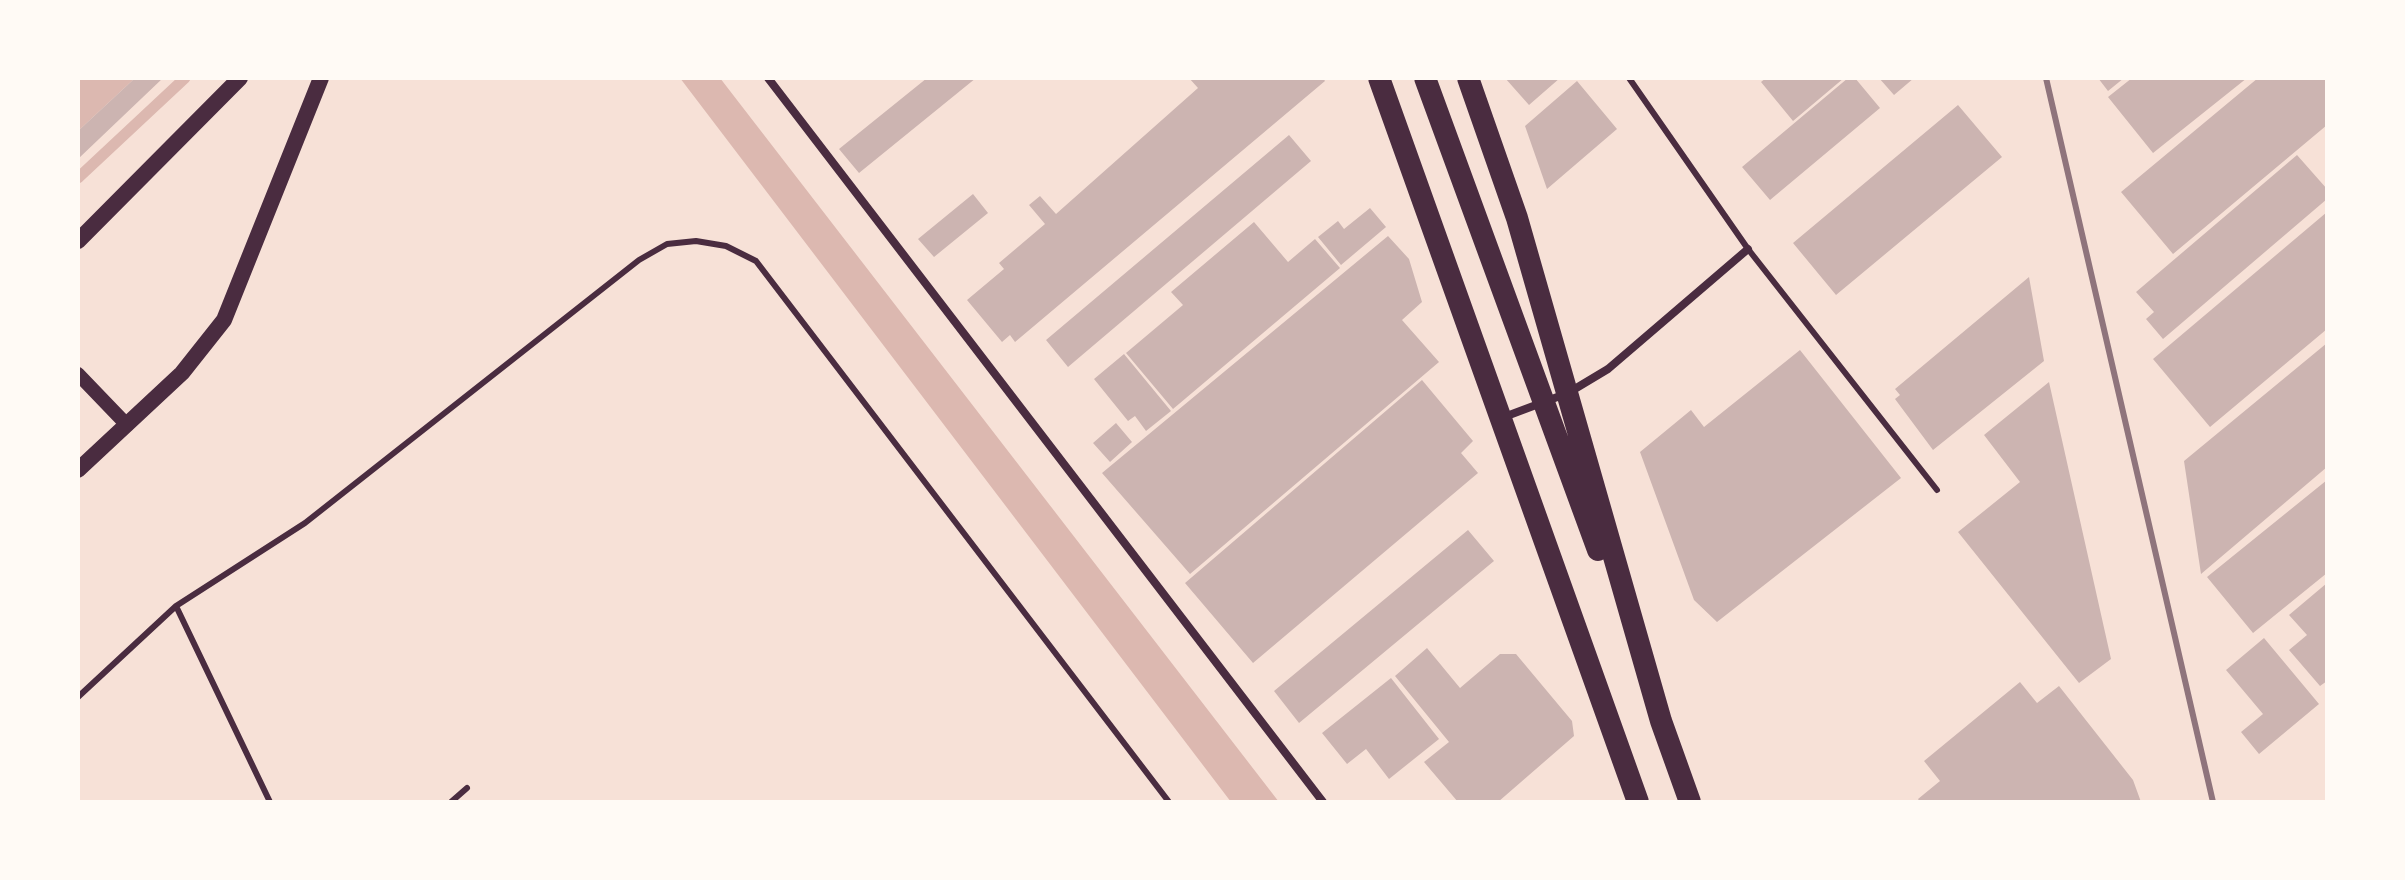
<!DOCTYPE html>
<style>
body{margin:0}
#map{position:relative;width:2405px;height:880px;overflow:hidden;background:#f7e1d7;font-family:Mulish,sans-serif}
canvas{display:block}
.frame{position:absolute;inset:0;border:80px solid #fffaf5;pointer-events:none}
</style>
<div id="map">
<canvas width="2405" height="880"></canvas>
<div class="frame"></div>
</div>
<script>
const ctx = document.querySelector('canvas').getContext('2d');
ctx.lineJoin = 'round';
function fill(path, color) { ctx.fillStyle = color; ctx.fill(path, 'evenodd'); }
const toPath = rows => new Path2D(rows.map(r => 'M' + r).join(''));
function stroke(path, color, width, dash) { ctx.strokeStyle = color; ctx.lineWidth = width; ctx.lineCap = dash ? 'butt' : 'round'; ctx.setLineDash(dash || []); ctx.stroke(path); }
fill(toPath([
 [78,78,135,78,78,131],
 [680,78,720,78,1279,802,1231,802]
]), '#dcb8b0');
stroke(toPath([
 [78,178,185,78]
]), '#dcb8b0', 11);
fill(toPath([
 [135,78,163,78,78,159,78,131],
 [927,78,976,78,859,173,839,149],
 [1189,78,1323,78,1325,81,1015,342,1010,335,1002,342,967,300,1004,269,999,263,1045,224,1029,205,1040,196,1056,214,1198,88],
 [1505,78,1560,78,1529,105],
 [1766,78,1844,78,1793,121,1761,82],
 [1848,78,1855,78,1880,108,1770,200,1742,167],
 [1879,78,1914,78,1894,95],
 [2098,78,2124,78,2108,91],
 [2132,78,2247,78,2153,153,2108,97],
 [2258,78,2327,78,2327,125,2173,254,2121,192],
 [1577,81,1617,129,1547,189,1525,126],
 [1958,105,2002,157,1836,295,1793,243],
 [1289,135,1311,161,1068,367,1046,340],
 [2297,155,2327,189,2327,199,2163,339,2146,319,2154,312,2136,292],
 [973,194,988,213,934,257,918,239],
 [1370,208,1386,227,1341,265,1318,237,1338,221,1344,229],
 [2327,212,2327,329,2210,427,2153,359],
 [1254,222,1288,262,1315,239,1340,268,1173,409,1126,353,1183,305,1171,292],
 [1388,236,1409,259,1422,302,1402,320,1439,362,1190,574,1102,473],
 [2029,277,2044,361,1933,450,1895,399,1900,395,1895,389],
 [2327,343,2327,467,2201,574,2184,461],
 [1800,350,1901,478,1717,622,1694,600,1640,452,1691,410,1704,427],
 [1124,354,1171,411,1146,431,1135,416,1128,421,1094,379],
 [1422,380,1473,441,1461,453,1478,473,1253,663,1185,583],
 [2049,382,2111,659,2079,683,1958,532,2020,482,1984,435],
 [1116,423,1132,442,1110,462,1093,443],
 [2327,480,2327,573,2253,633,2207,577],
 [1468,530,1494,561,1299,723,1274,691],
 [2327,583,2327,681,2320,686,2289,650,2307,635,2289,615],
 [2264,638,2319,704,2259,754,2241,732,2263,714,2226,670],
 [1427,648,1460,688,1500,654,1516,654,1572,721,1574,736,1498,802,1458,802,1424,762,1449,742,1395,676],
 [1391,678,1439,739,1389,779,1366,749,1347,764,1322,733],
 [2020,682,2037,703,2059,686,2133,780,2141,802,1920,802,1918,799,1940,781,1924,761]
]), '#ccb4b1');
stroke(toPath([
 [1629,78,1748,249,1937,490],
 [176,606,270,802],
 [78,697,176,606,305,523,639,260,667,244,696,241,726,246,756,261,1169,802],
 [451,802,467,788]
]), '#4a2c40', 6);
stroke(toPath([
 [768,78,1323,802],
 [1504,417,1568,393,1608,369,1748,249]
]), '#4a2c40', 8);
stroke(toPath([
 [78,374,127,425]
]), '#4a2c40', 14);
stroke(toPath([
 [78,241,240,78],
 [78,470,182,373,224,320,321,78]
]), '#4a2c40', 16);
stroke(toPath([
 [1379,78,1638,802],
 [1425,78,1598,550],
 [1468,78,1517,218,1661,721,1690,802]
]), '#4a2c40', 22);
stroke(toPath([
 [2046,78,2213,802]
]), '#8f747c', 6);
</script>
